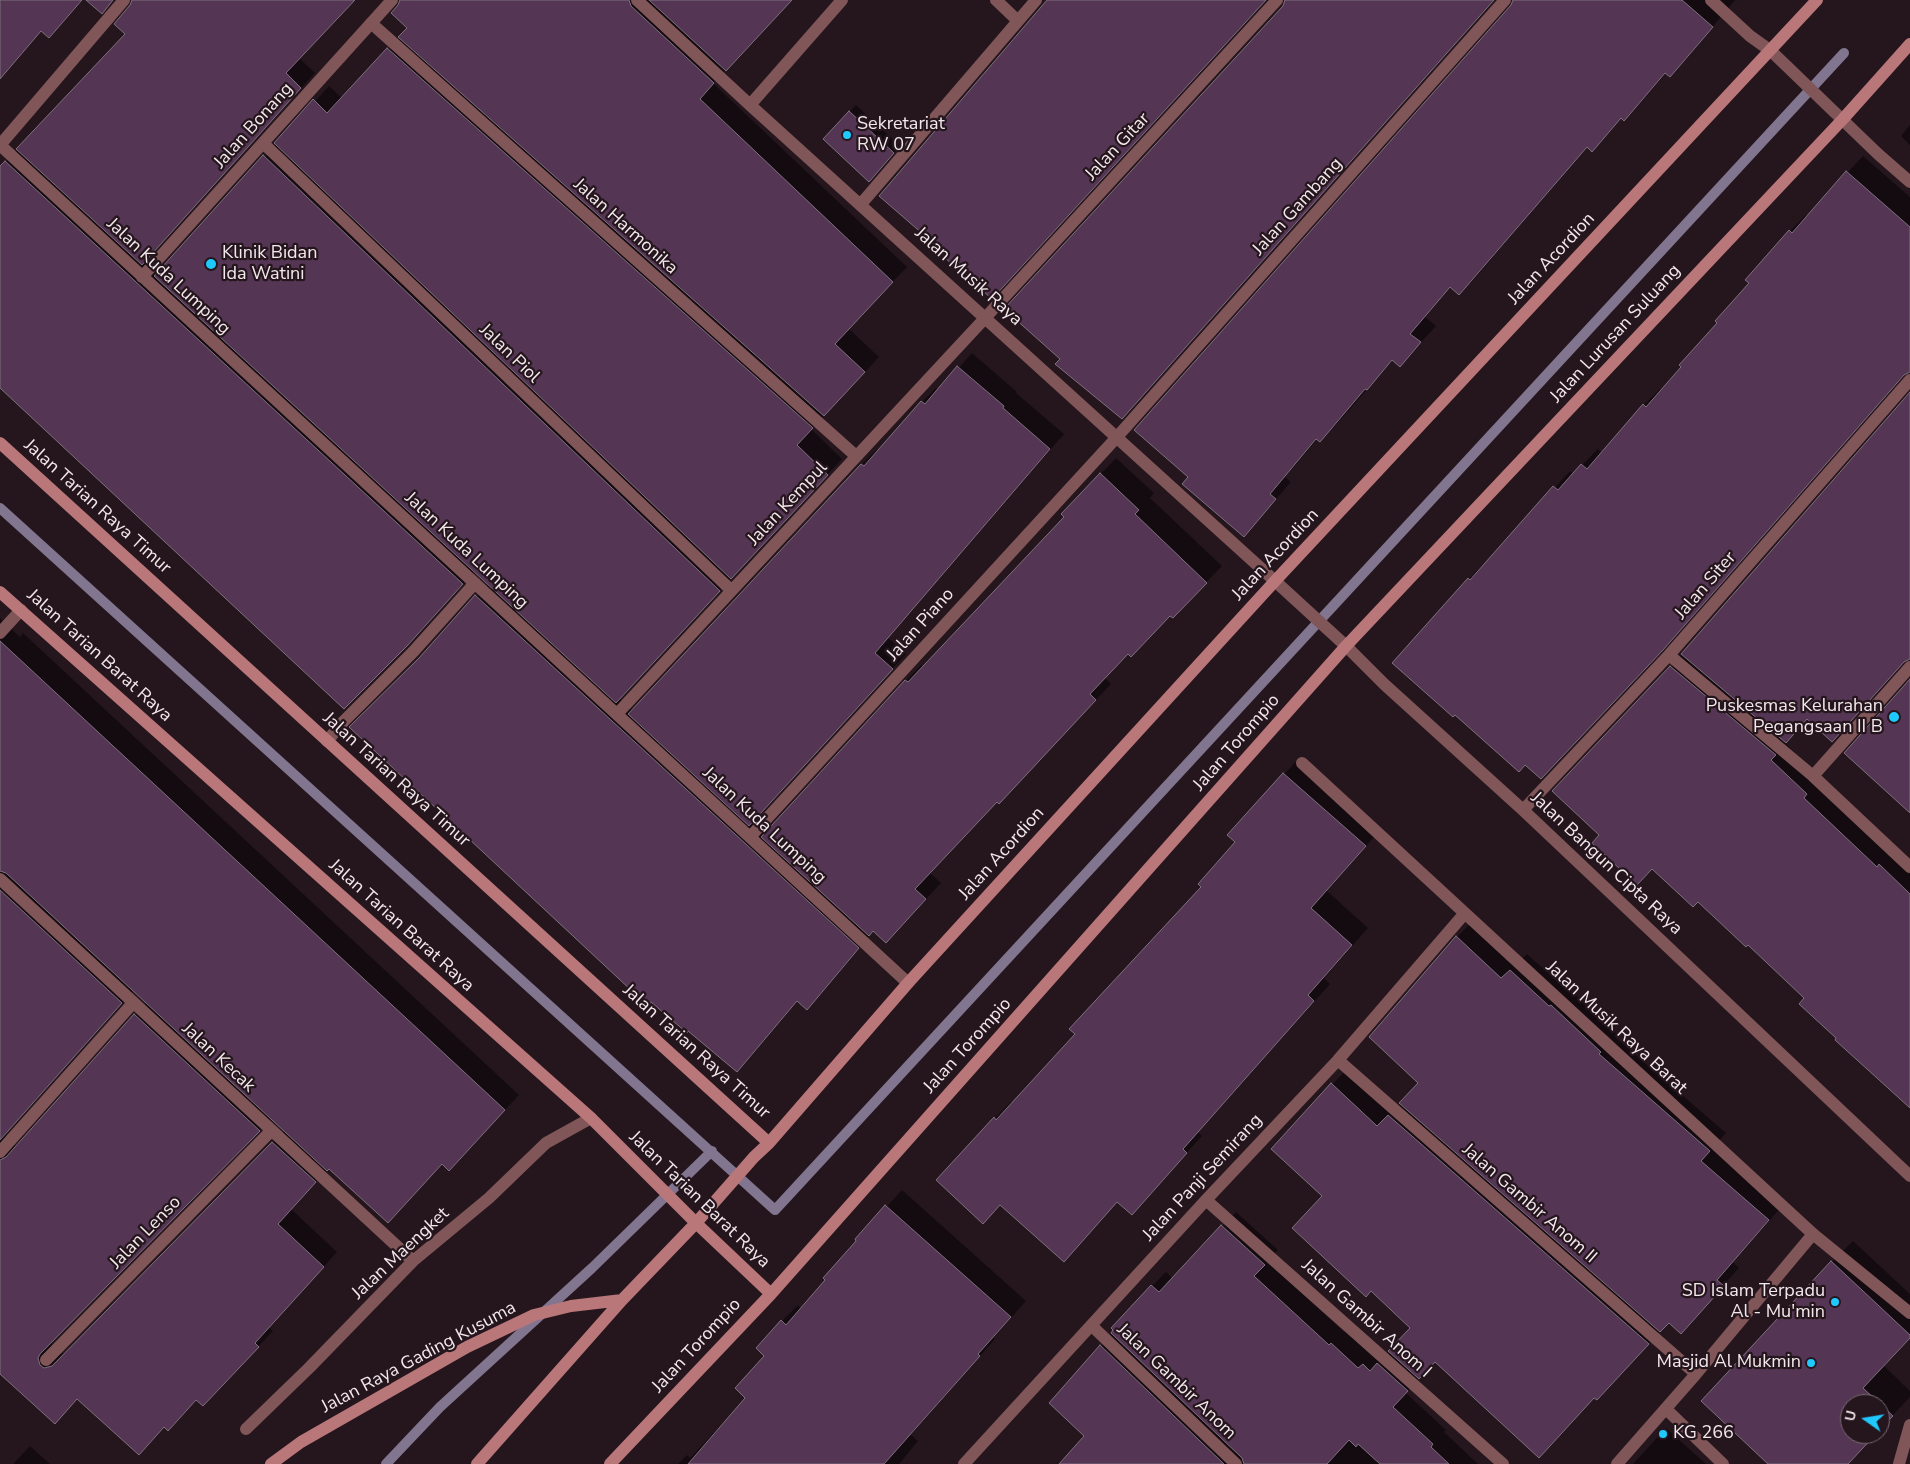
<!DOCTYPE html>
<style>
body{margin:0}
#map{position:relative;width:1910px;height:1464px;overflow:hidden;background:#25161d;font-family:"Nunito Sans",sans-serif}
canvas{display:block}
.north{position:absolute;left:1840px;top:1394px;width:50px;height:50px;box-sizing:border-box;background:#25161d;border:1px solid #776a70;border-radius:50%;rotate:283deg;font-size:14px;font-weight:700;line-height:20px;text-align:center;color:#f3e8ec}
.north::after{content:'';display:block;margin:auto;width:18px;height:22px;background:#1fc9fd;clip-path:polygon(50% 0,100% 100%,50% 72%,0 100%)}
</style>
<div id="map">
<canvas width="1910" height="1464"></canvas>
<div class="north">U</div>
</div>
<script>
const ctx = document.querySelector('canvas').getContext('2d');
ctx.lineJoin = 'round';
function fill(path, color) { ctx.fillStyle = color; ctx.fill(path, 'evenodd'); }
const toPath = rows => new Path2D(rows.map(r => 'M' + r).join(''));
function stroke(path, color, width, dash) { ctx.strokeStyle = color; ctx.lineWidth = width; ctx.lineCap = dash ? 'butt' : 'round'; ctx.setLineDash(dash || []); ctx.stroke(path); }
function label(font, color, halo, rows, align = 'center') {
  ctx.font = font + ' "Nunito Sans",sans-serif'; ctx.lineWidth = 4.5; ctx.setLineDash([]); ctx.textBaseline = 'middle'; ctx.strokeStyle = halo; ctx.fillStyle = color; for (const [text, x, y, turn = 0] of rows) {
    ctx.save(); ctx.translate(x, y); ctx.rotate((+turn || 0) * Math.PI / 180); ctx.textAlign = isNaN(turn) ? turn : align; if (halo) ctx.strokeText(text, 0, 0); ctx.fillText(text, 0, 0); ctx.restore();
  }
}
fill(toPath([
 [0,0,83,0,49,37,42,30,0,79],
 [132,0,357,0,352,2,299,58,315,73,145,260,159,273,329,86,342,98,401,37,408,28,401,0,791,0,713,83,907,267,848,328,879,357,811,429,842,459,619,698,633,711,862,464,876,450,878,452,922,402,936,388,939,390,972,353,1017,392,1016,393,1064,434,888,638,906,654,752,821,766,834,906,681,921,665,923,667,1066,517,1062,514,1116,458,1154,493,1150,498,1222,566,1188,601,1171,614,1129,652,1105,678,1111,684,1014,787,998,801,930,873,941,883,901,926,874,930,822,993,806,1008,798,1001,752,1055,737,1071,420,659,489,583,475,571,423,629,344,707,0,386,0,168,127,34],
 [1286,0,1494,0,1122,418,1284,6],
 [1514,0,1735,0,1686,59,1670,75,1667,72,1640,103,1624,119,1622,117,1592,150,1588,146,1475,278,1459,294,1451,286,1425,317,1436,326,1400,365,1393,360,1336,425,1320,440,1318,439,1285,477,1291,482,1244,535],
 [856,105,900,146,876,174,825,139],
 [1910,125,1910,145,1901,136],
 [1863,156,1910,197,1910,371,1908,371,1557,762,1469,579,1484,563,1486,564,1570,471,1573,474,1598,449,1602,453,1644,405,1660,389,1662,391,1719,322,1790,231,1806,215,1807,216],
 [1910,394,1910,658,1907,658,1832,740,1808,718,1789,739,1786,744,1910,865,1910,1107,1838,1038,1806,998,1748,943,1698,901,1653,868,1601,835,1671,667],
 [0,618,20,637,23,633,519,1095,449,1170,443,1163,402,1207,329,1168,291,1209,337,1252,269,1327,273,1331,217,1390,196,1399,165,1426,139,1454,78,1398,69,1408,0,1372],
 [134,990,147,1002,20,1144,14,1146,9,1143,6,1135,8,1131],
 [272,1117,285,1130,67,1352,60,1354,54,1351,52,1343,54,1338],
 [1300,757,1381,829,1327,891,1368,928,1324,978,1330,984,1198,1132,1202,1136,1132,1213,1118,1201,1064,1260,1001,1204,938,1180,995,1118,1011,1102,1013,1103,1077,1034,1203,887,1237,842,1229,835],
 [1474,920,1519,962,1527,954,1567,990,1569,989,1617,1034,1615,1037,1726,1133,1717,1143,1785,1203,1733,1262,1739,1268,1681,1332,1669,1321,1612,1384,1595,1397,1435,1361,1406,1393,1446,1430,1444,1432,1478,1464,1061,1464,1086,1435,1050,1403,1113,1333,1152,1286,1166,1272,1173,1279,1236,1212,1278,1250,1267,1261,1344,1332,1346,1330,1385,1358,1411,1328,1324,1196,1272,1149,1347,1069,1393,1112,1420,1083,1371,1036,1457,937],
 [902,1190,1026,1301,993,1338,995,1339,911,1435,918,1441,899,1464,678,1464,687,1455,690,1458,724,1422,725,1423,747,1398,782,1321,798,1305,802,1309,858,1240,857,1239],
 [1853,1241,1910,1294,1910,1337,1884,1366,1910,1391,1910,1397,1880,1429,1880,1404,1850,1404,1850,1434,1875,1434,1847,1464,1770,1464,1832,1262],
 [1666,1428,1706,1464,1633,1464],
 [30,1446,50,1464,13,1464]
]), '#0007');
stroke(toPath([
 [0,508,775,1210,1844,53],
 [386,1464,440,1407,592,1268,712,1151]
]), '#827590', 10);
const building = toPath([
 [0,0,82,0,49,38,41,31,0,79,0,0],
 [86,0,113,0,102,14,86,0],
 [132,0,355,0,286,73,301,88,142,265,16,149,125,34,114,24,130,5,132,0],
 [400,0,629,0,631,6,714,83,700,99,893,282,835,344,865,372,824,416,398,37,407,28,391,13,398,5,400,0],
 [649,0,792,0,726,71,649,0],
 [1047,0,1266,0,992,299,937,251,939,248,879,196,1047,0],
 [1285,0,1494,0,1122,419,1055,364,1060,359,1004,309,1283,6,1285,0],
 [1513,0,1682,0,1713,27,1670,77,1665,73,1624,121,1621,118,1592,152,1587,147,1459,295,1450,287,1410,334,1421,342,1400,367,1392,360,1367,390,1365,389,1320,442,1316,439,1270,494,1276,499,1244,537,1182,484,1188,477,1134,430,1511,5,1513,0],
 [387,48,813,428,797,445,828,475,731,579,274,143,313,99,327,113,387,48],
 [849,111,894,153,869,182,823,139,849,111],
 [263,155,720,591,616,703,154,276,263,155],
 [5,161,463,584,407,646,344,709,0,388,0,166,5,161],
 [1846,171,1910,227,1910,372,1904,375,1663,650,1541,779,1525,765,1519,772,1455,715,1453,717,1392,663,1468,578,1470,580,1553,486,1558,490,1581,464,1587,469,1643,404,1646,407,1681,367,1679,365,1717,323,1715,321,1749,283,1745,280,1789,230,1792,233,1846,171],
 [957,366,1004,406,1003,408,1050,449,875,653,893,669,749,826,628,714,861,464,864,466,921,401,925,404,957,366],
 [1910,392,1910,659,1904,662,1832,742,1807,719,1786,743,1681,654,1910,392],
 [1100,473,1139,510,1135,514,1207,583,1173,618,1170,616,1131,657,1128,654,1090,694,1096,700,999,804,997,802,915,889,926,899,886,943,873,931,869,936,761,837,905,680,908,682,1064,517,1061,514,1100,473],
 [475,595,859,948,807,1010,797,1001,737,1072,688,1031,687,1033,651,1002,648,1006,349,727,419,658,475,595],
 [0,641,505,1110,449,1171,442,1164,388,1223,329,1169,327,1171,6,873,0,871,0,641],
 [1670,666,1776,755,1771,760,1807,794,1804,798,1877,867,1879,864,1910,894,1910,1108,1835,1040,1836,1038,1799,1004,1804,998,1748,945,1746,947,1698,902,1693,907,1652,869,1637,885,1592,843,1599,835,1552,791,1670,666],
 [1910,679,1910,813,1844,753,1910,679],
 [1283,773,1366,846,1311,908,1352,945,1308,995,1314,1001,1183,1149,1187,1153,1132,1215,1117,1202,1064,1262,1000,1205,983,1224,936,1180,994,1117,996,1120,1075,1034,1069,1029,1201,887,1198,884,1235,842,1227,835,1283,773],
 [0,890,122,1003,0,1140,0,890],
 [1456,936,1501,978,1510,970,1549,1006,1551,1005,1601,1052,1599,1054,1710,1151,1701,1161,1769,1220,1717,1280,1724,1286,1681,1334,1669,1323,1660,1332,1399,1103,1418,1083,1369,1037,1456,936],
 [134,1014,260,1131,40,1354,38,1358,40,1365,44,1368,52,1366,272,1142,316,1182,278,1224,324,1267,255,1343,259,1347,203,1406,196,1400,168,1431,164,1427,139,1455,77,1399,55,1424,0,1374,0,1160,6,1157,134,1014],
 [1331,1083,1377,1126,1388,1115,1649,1344,1597,1400,1594,1398,1539,1458,1435,1362,1419,1379,1388,1351,1410,1328,1371,1291,1366,1297,1292,1228,1322,1196,1271,1149,1331,1083],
 [885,1205,1011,1317,978,1354,980,1356,884,1464,688,1464,745,1398,735,1388,764,1356,756,1348,781,1320,786,1325,825,1280,823,1278,856,1241,855,1239,885,1205],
 [1221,1225,1265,1265,1254,1276,1329,1345,1331,1343,1358,1368,1363,1364,1370,1371,1377,1363,1408,1391,1393,1407,1433,1444,1431,1447,1449,1464,1380,1464,1358,1444,1356,1447,1349,1440,1327,1464,1244,1464,1242,1458,1111,1333,1113,1330,1111,1328,1151,1285,1159,1292,1221,1225],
 [1831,1261,1910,1335,1910,1338,1863,1388,1893,1416,1880,1429,1880,1404,1850,1404,1850,1434,1876,1434,1848,1464,1768,1464,1701,1401,1831,1261],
 [1100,1345,1224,1464,1059,1464,1084,1436,1049,1403,1100,1345]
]);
fill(building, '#543654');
stroke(building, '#7e707e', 1);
stroke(toPath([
 [1813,1234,1910,1313]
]), '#805658', 12);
stroke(toPath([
 [637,0,750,105,1275,581,1346,646,1384,684,1523,810,1910,1176],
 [996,0,1018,21],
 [1711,0,1750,36,1771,51,1878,154,1910,182],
 [371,23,856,456],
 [750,105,842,0],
 [263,143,731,590],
 [0,145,908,983],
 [0,145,124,0],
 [861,204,1036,0],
 [142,277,392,0],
 [0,633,21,610],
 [1669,655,1813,776,1910,867],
 [617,714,986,317,1277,0],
 [327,741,344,721,413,652,475,583],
 [1302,763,1813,1234,1696,1374,1617,1464],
 [1813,776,1910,667],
 [1523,810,1669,655,1910,380],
 [750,837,1117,437,1505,0],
 [0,879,413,1261],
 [1338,1060,1696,1374],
 [0,1152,133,1003],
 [1206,1200,1503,1464],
 [1092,1326,1236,1464],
 [46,1360,271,1131],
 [1666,1409,1723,1464],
 [246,1429,309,1368,413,1261,489,1198,546,1143,591,1118],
 [964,1464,1206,1200,1338,1060,1465,913],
 [1899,1464,1910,1425]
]), '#805658', 12);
stroke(toPath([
 [0,443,769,1143],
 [0,592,591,1118,696,1223,771,1294],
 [271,1464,301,1442,467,1347,534,1315,571,1306,622,1300],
 [477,1464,622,1300,696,1223,754,1157,769,1143,908,983,1275,581,1817,0],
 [610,1464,771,1294,1346,646,1843,119,1910,44]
]), '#ba777a', 12);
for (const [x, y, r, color] of [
 [847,135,5,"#1fc9fd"],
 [211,264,6,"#1fc9fd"],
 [1894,717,6,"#1fc9fd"],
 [1835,1302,5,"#1fc9fd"],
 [1811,1363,5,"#1fc9fd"],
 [1663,1434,5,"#1fc9fd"]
]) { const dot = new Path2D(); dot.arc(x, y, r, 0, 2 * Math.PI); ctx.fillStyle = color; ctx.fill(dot); stroke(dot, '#25161d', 2); }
label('18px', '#f3e8ec', '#25161d', [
 ["Sekretariat",857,125],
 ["RW 07",857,146],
 ["Klinik Bidan",222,254],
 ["Ida Watini",222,275],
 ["Puskesmas Kelurahan",1883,707,"right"],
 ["Pegangsaan II B",1883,728,"right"],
 ["SD Islam Terpadu",1825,1292,"right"],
 ["Al - Mu'min",1825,1313,"right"],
 ["Masjid Al Mukmin",1801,1363,"right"],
 ["KG 266",1673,1434]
], 'left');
label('18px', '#f3e8ec', '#25161d', [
 ["Jalan Bonang",254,126,-48],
 ["Jalan Gitar",1118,147,-47],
 ["Jalan Gambang",1298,207,-48],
 ["Jalan Harmonika",625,227,42],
 ["Jalan Acordion",1552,259,-47],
 ["Jalan Kuda Lumping",168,277,43],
 ["Jalan Musik Raya",968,277,42],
 ["Jalan Lurusan Suluang",1616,334,-47],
 ["Jalan Piol",509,354,44],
 ["Jalan Kempul",788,504,-47],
 ["Jalan Tarian Raya Timur",97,507,42],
 ["Jalan Kuda Lumping",466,551,43],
 ["Jalan Acordion",1276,555,-47],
 ["Jalan Siter",1706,586,-49],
 ["Jalan Piano",921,625,-48],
 ["Jalan Tarian Barat Raya",99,656,42],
 ["Jalan Torompio",1237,743,-49],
 ["Jalan Tarian Raya Timur",396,780,42],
 ["Jalan Kuda Lumping",764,826,43],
 ["Jalan Acordion",1002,854,-48],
 ["Jalan Bangun Cipta Raya",1606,864,43],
 ["Jalan Tarian Barat Raya",401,926,42],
 ["Jalan Musik Raya Barat",1616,1028,43],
 ["Jalan Torompio",968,1046,-48],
 ["Jalan Tarian Raya Timur",696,1052,42],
 ["Jalan Kecak",218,1058,43],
 ["Jalan Panji Semirang",1203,1178,-47],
 ["Jalan Tarian Barat Raya",699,1200,44],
 ["Jalan Gambir Anom II",1529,1204,41],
 ["Jalan Lenso",146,1233,-46],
 ["Jalan Maengket",401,1254,-43],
 ["Jalan Gambir Anom I",1366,1319,42],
 ["Jalan Torompio",697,1346,-47],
 ["Jalan Raya Gading Kusuma",419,1358,-28],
 ["Jalan Gambir Anom",1176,1382,44]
]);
</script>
